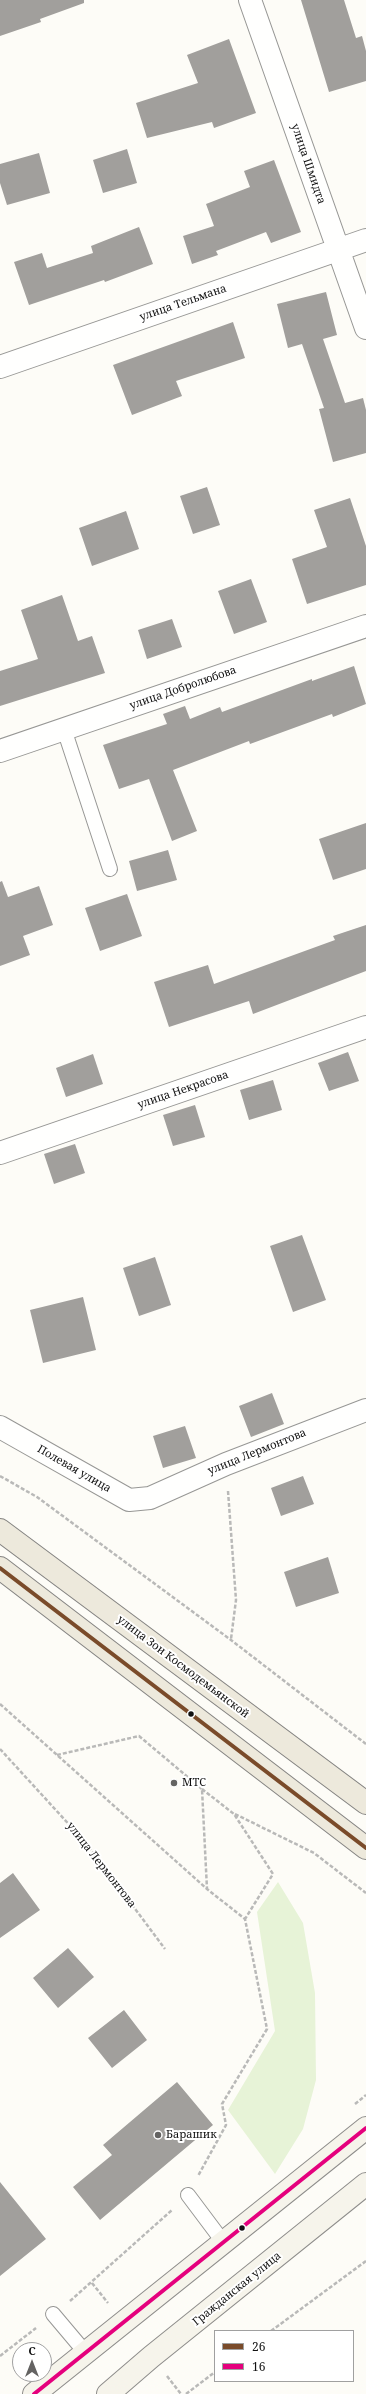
<!DOCTYPE html>
<meta charset="utf-8">
<style>
body{margin:0}
#map{position:relative;width:366px;height:2394px;overflow:hidden;background:#fdfcf7;font-family:"Noto Serif",serif}
canvas{display:block}
.legend{position:absolute;left:214px;top:2330px;width:140px;height:52px;box-sizing:border-box;background:#fff;border:1px solid #a0a0a0;margin:0;padding:5px 7px;list-style:none;font-size:12px;color:#111}
.legend li{display:flex;align-items:center;gap:8px;height:20px}
.legend b{width:20px;border:1px solid #a0a0a0}
.north{position:absolute;left:12px;top:2342px;width:40px;height:40px;box-sizing:border-box;background:#fff;border:1px solid #a0a0a0;border-radius:50%;rotate:0deg;font-size:11px;font-weight:700;line-height:16px;text-align:center;color:#111}
.north::after{content:'';display:block;margin:auto;width:14px;height:18px;background:#646362;clip-path:polygon(50% 0,100% 100%,50% 72%,0 100%)}
</style>
<div id="map">
<canvas width="366" height="2394"></canvas>
<ul class="legend">
<li><b style="height:5px;background:#7a4b2a"></b>26</li>
<li><b style="height:5px;background:#e5007d"></b>16</li>
</ul>
<div class="north">С</div>
</div>
<script>
const ctx = document.querySelector('canvas').getContext('2d');
ctx.lineJoin = 'round';
function fill(path, color) { ctx.fillStyle = color; ctx.fill(path, 'evenodd'); }
const toPath = rows => new Path2D(rows.map(r => 'M' + r).join(''));
function stroke(path, color, width, dash) { ctx.strokeStyle = color; ctx.lineWidth = width; ctx.lineCap = dash ? 'butt' : 'round'; ctx.setLineDash(dash || []); ctx.stroke(path); }
function label(font, color, halo, rows, align = 'center') {
  ctx.font = font + ' "Noto Serif",serif'; ctx.lineWidth = 4; ctx.setLineDash([]); ctx.textBaseline = 'middle'; ctx.strokeStyle = halo; ctx.fillStyle = color; for (const [text, x, y, turn = 0] of rows) {
    ctx.save(); ctx.translate(x, y); ctx.rotate((+turn || 0) * Math.PI / 180); ctx.textAlign = isNaN(turn) ? turn : align; if (halo) ctx.strokeText(text, 0, 0); ctx.fillText(text, 0, 0); ctx.restore();
  }
}
fill(toPath([
 [278,1882,303,1923,315,1993,316,2080,303,2129,275,2174,228,2110,275,2031,257,1912]
]), '#e7f3d7');
fill(toPath([
 [0,0,84,0,84,3,40,19,41,22,0,36],
 [301,0,344,0,356,38,362,36,366,51,366,81,329,92],
 [229,39,256,113,214,128,212,122,147,138,136,103,198,83,187,55],
 [127,149,137,183,103,193,93,160],
 [39,153,50,193,7,205,0,183,0,164],
 [274,160,301,232,271,243,266,232,216,251,218,255,192,264,183,236,214,226,206,204,250,187,244,171],
 [139,227,153,264,105,282,104,280,29,305,14,262,42,253,47,268,93,253,91,246],
 [326,292,337,335,323,339,345,403,363,398,366,410,366,453,333,462,319,409,324,408,302,344,288,348,277,304],
 [233,322,245,358,176,381,182,396,132,415,113,365],
 [207,487,220,525,193,534,180,496],
 [350,498,366,546,366,585,307,604,292,559,327,547,314,510],
 [126,511,139,549,92,566,79,528],
 [251,579,267,622,234,634,218,591],
 [62,595,78,641,92,636,105,673,0,706,0,671,38,659,21,610],
 [172,619,182,647,147,659,138,630],
 [354,666,366,704,333,717,332,714,250,744,249,741,173,770,197,831,172,841,149,779,119,789,103,745,167,724,163,714,185,706,190,719,220,707,222,712,312,679,312,681],
 [366,823,366,869,333,880,319,839],
 [168,850,177,880,137,891,129,861],
 [2,881,8,897,39,886,53,925,23,936,30,955,0,966,0,882],
 [127,894,142,936,100,951,85,908],
 [366,925,366,971,253,1014,249,1001,169,1027,154,982,208,965,214,984,335,940,333,936],
 [348,1052,359,1081,329,1091,318,1063],
 [93,1054,103,1084,66,1097,56,1068],
 [273,1080,282,1110,249,1120,240,1090],
 [195,1105,205,1137,173,1146,163,1115],
 [75,1144,85,1173,54,1184,44,1154],
 [302,1235,326,1300,293,1312,270,1246],
 [155,1257,171,1305,139,1316,123,1268],
 [83,1297,96,1350,43,1363,30,1310],
 [272,1393,284,1424,251,1437,239,1406],
 [185,1426,196,1458,163,1468,153,1436],
 [303,1476,314,1504,281,1516,271,1488],
 [328,1557,339,1593,296,1607,284,1572],
 [13,1873,40,1910,0,1938,0,1883],
 [68,1948,94,1977,58,2008,33,1978],
 [124,2010,147,2040,112,2068,88,2038],
 [177,2082,213,2125,100,2220,73,2187,112,2155,103,2145],
 [0,2182,46,2239,0,2276]
]), '#a19f9c');
const lane = toPath([
 [64,729,110,869],
 [188,2195,224,2243],
 [53,2314,85,2352]
]);
const street = toPath([
 [250,0,366,328],
 [0,367,366,240],
 [0,751,366,626],
 [0,1153,366,1027],
 [0,1427,129,1500,150,1498,226,1464,366,1410]
]);
const secondary = toPath([
 [34,2394,366,2128],
 [108,2394,151,2357,366,2184]
]);
const primary = toPath([
 [0,1530,366,1803],
 [0,1568,366,1848]
]);
stroke(lane, '#979795', 16);
stroke(street, '#979795', 24);
stroke(secondary, '#8e8d8b', 24);
stroke(primary, '#858482', 24);
stroke(toPath([
 [0,1476,37,1497,231,1640,366,1744],
 [228,1491,236,1600,231,1639],
 [0,1704,207,1889,245,1919,267,2029,222,2104,226,2125,198,2176],
 [0,1749,86,1843,165,1949],
 [57,1755,139,1736,202,1789,207,1889],
 [202,1789,234,1814,273,1874,245,1919],
 [235,1814,314,1853,366,1893],
 [355,2104,366,2095],
 [92,2283,108,2303],
 [70,2301,172,2210],
 [271,2331,366,2261],
 [0,2356,36,2328],
 [167,2376,181,2394],
 [186,2394,215,2372]
]), '#b9b9b8', 2.5, [4, 2]);
stroke(lane, '#fffffe', 14);
stroke(street, '#fffffe', 22);
stroke(secondary, '#f6f4eb', 22);
stroke(primary, '#ede9dc', 22);
stroke(toPath([
 [0,1568,366,1848]
]), '#7a4b2a', 4);
stroke(toPath([
 [34,2394,366,2128]
]), '#e5007d', 4);
for (const [x, y, r, color] of [
 [191,1714,3.5,"#111"],
 [174,1783,4,"#646362"],
 [158,2135,4,"#646362"],
 [242,2228,3.5,"#111"]
]) { const dot = new Path2D(); dot.arc(x, y, r, 0, 2 * Math.PI); ctx.fillStyle = color; ctx.fill(dot); stroke(dot, '#fff', 1.5); }
label('11px', '#111', '#fff', [
 ["улица Шмидта",308,164,71],
 ["улица Тельмана",183,303,-19],
 ["улица Добролюбова",183,688,-19],
 ["улица Некрасова",183,1090,-19],
 ["улица Лермонтова",257,1452,-22],
 ["Полевая улица",74,1469,30],
 ["улица Зои Космодемьянской",183,1667,37],
 ["улица Лермонтова",101,1865,52],
 ["Гражданская улица",237,2289,-39]
]);
label('11px', '#111', '#fff', [
 ["МТС",182,1783],
 ["Барашик",166,2135]
], 'left');
</script>
